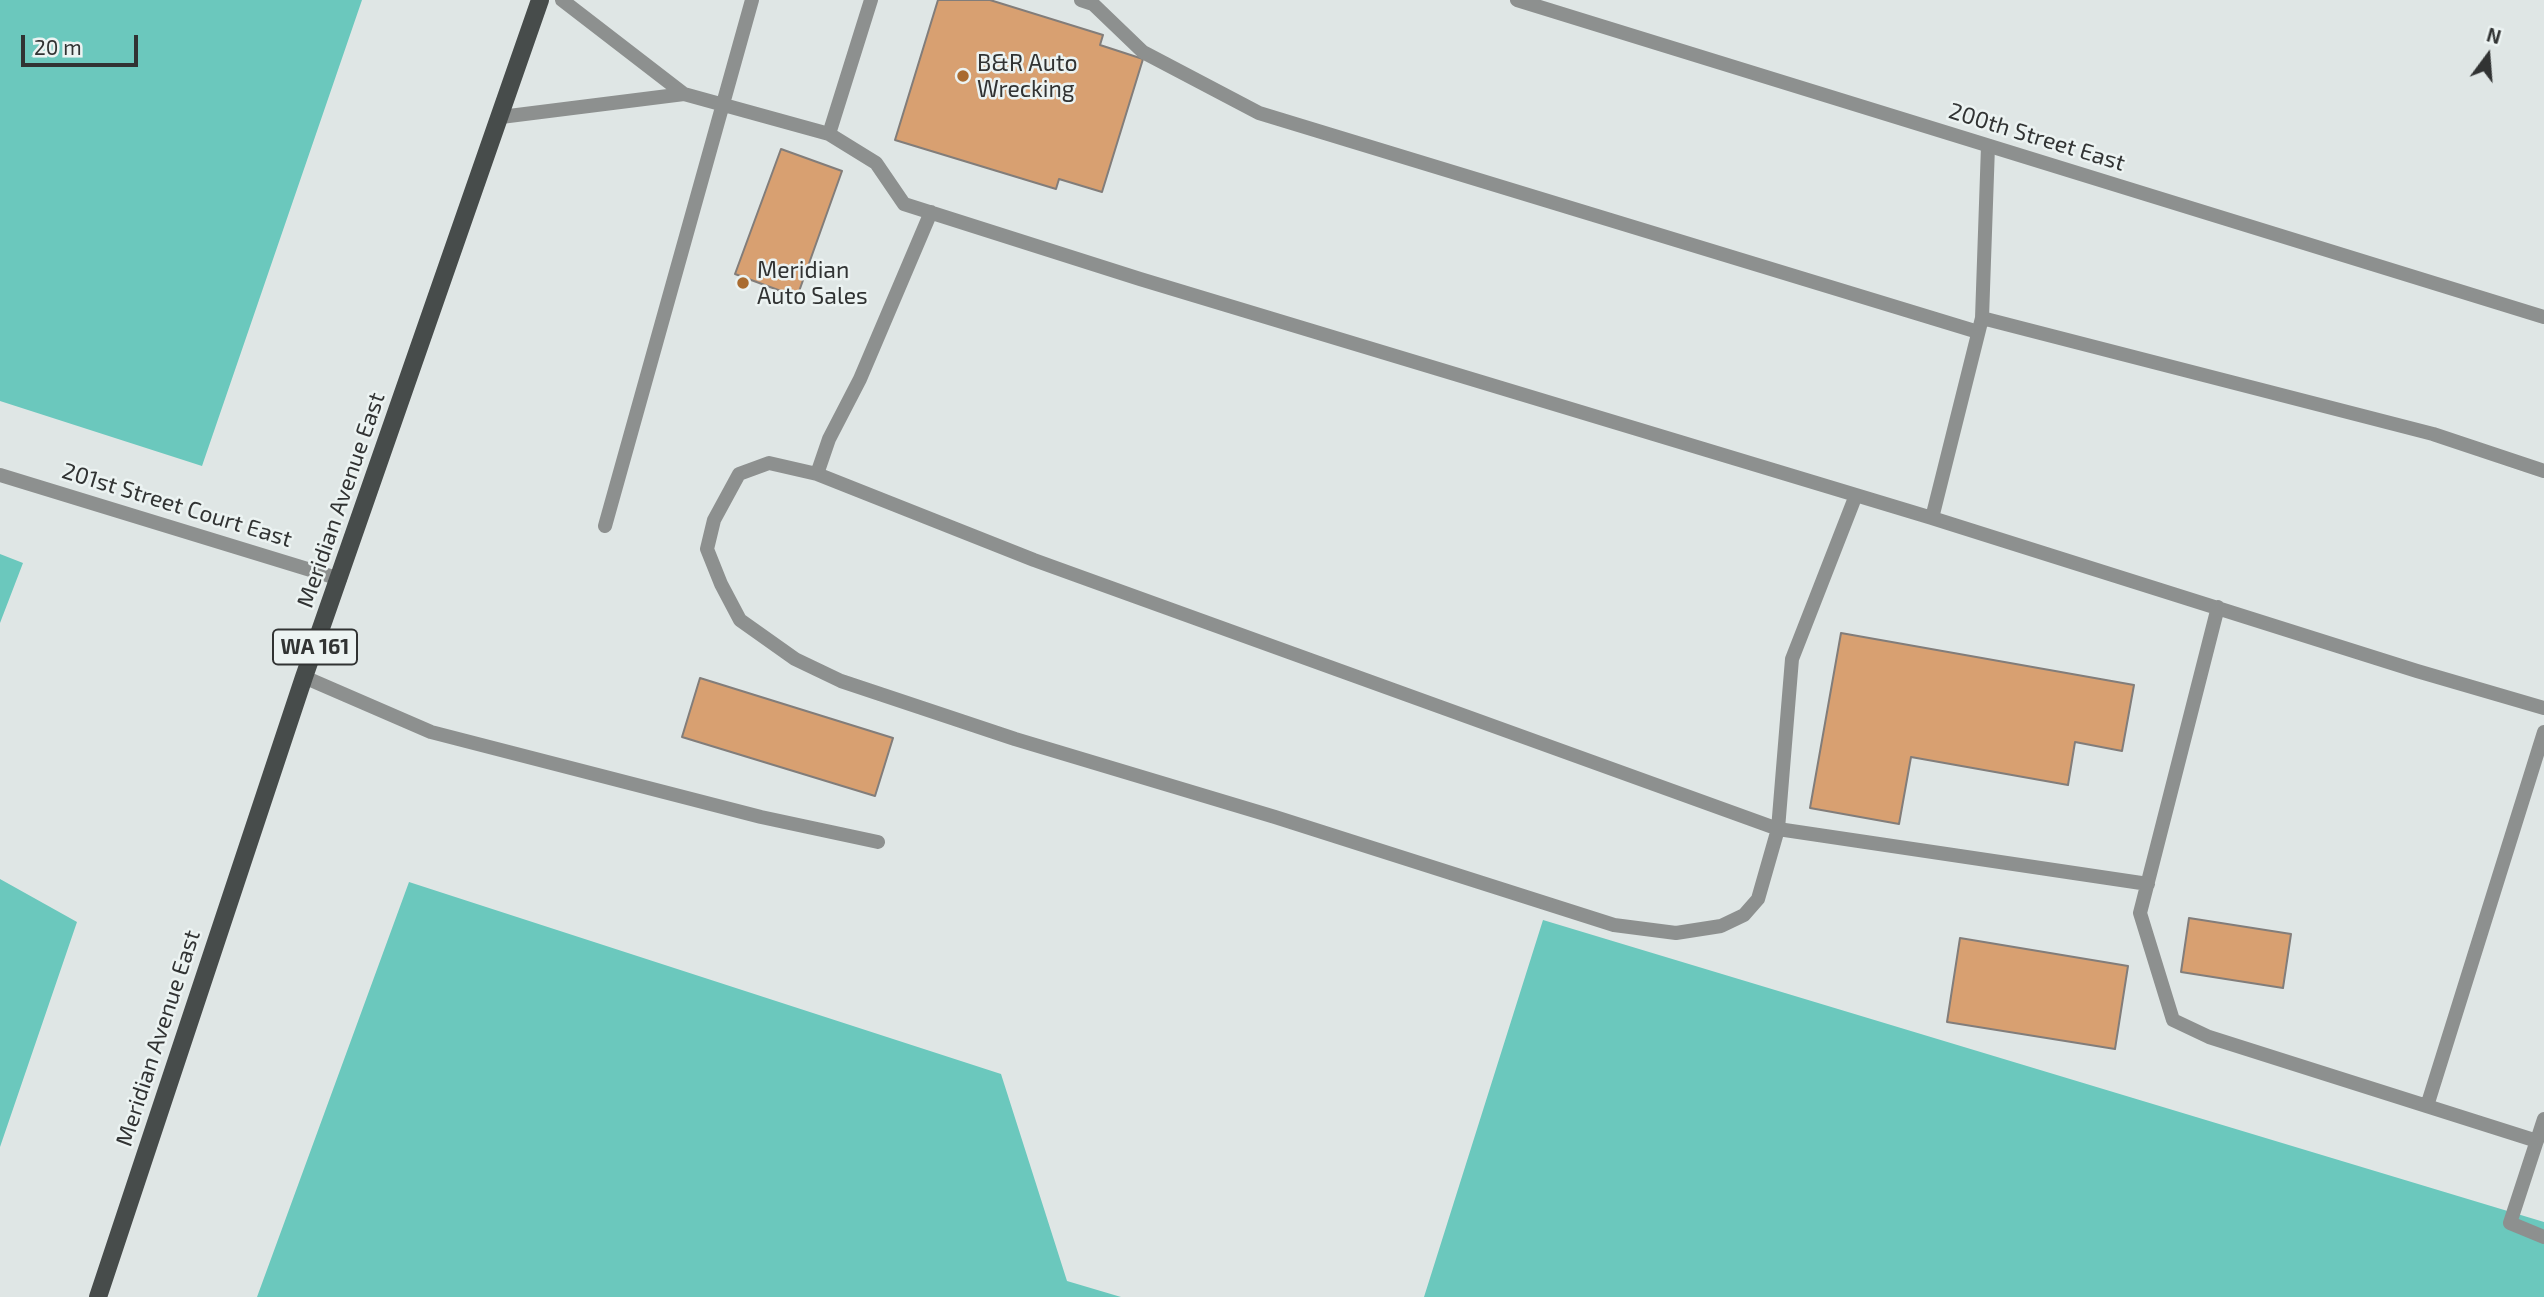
<!DOCTYPE html>
<style>
body{margin:0}
#map{position:relative;width:2544px;height:1297px;overflow:hidden;background:#dfe6e5;font-family:"Exo 2",sans-serif}
canvas{display:block}
.north{position:absolute;left:2453px;top:21px;width:70px;height:70px;-webkit-text-stroke:5px #ecf3f2;paint-order:stroke;rotate:16deg;font-size:19px;font-weight:700;line-height:28px;text-align:center;color:#313333}
.north::after{content:'';display:block;margin:auto;width:24px;height:32px;background:#313333;clip-path:polygon(50% 0,100% 100%,50% 72%,0 100%)}
.scale{position:absolute;left:21px;top:35px;width:117px;height:32px;box-sizing:border-box;border:4px solid #313333;border-top:0;padding-left:9px;font-size:21px;line-height:24px;white-space:nowrap;color:#313333;-webkit-text-stroke:5px #ecf3f2;paint-order:stroke}
</style>
<div id="map">
<canvas width="2544" height="1297"></canvas>
<div class="north">N</div>
<div class="scale">20 m</div>
</div>
<script>
const ctx = document.querySelector('canvas').getContext('2d');
ctx.lineJoin = 'round';
function fill(path, color) { ctx.fillStyle = color; ctx.fill(path, 'evenodd'); }
const toPath = rows => new Path2D(rows.map(r => 'M' + r).join(''));
function stroke(path, color, width, dash) { ctx.strokeStyle = color; ctx.lineWidth = width; ctx.lineCap = dash ? 'butt' : 'round'; ctx.setLineDash(dash || []); ctx.stroke(path); }
function label(font, color, halo, rows, align = 'center') {
  ctx.font = font + ' "Exo 2",sans-serif'; ctx.lineWidth = 5; ctx.setLineDash([]); ctx.textBaseline = 'middle'; ctx.strokeStyle = halo; ctx.fillStyle = color; for (const [text, x, y, turn = 0] of rows) {
    ctx.save(); ctx.translate(x, y); ctx.rotate((+turn || 0) * Math.PI / 180); ctx.textAlign = isNaN(turn) ? turn : align; if (halo) ctx.strokeText(text, 0, 0); ctx.fillText(text, 0, 0); ctx.restore();
  }
}
fill(toPath([
 [0,0,362,0,202,466,0,401],
 [0,554,23,563,0,623],
 [0,879,77,922,0,1147],
 [409,882,1001,1074,1067,1281,1121,1297,257,1297],
 [1543,920,2544,1222,2544,1297,1424,1297]
]), '#6bc8bd');
const building = toPath([
 [938,0,990,0,1103,35,1100,45,1143,59,1102,192,1059,179,1056,189,895,140,938,0],
 [781,149,842,171,797,297,735,274,781,149],
 [1841,633,2134,685,2122,751,2075,742,2068,785,1911,757,1899,824,1810,808,1841,633],
 [700,678,893,738,875,796,682,737,700,678],
 [2189,918,2291,934,2283,988,2181,972,2189,918],
 [1960,938,2128,966,2115,1049,1947,1022,1960,938]
]);
fill(building, '#d8a071');
stroke(building, '#827d7a', 2);
stroke(toPath([
 [562,0,684,94,829,134,876,163,904,204,1140,279,1932,518,1982,318,1988,146],
 [1081,0,1093,4,1143,52,1259,113,1978,332],
 [501,117,684,94],
 [829,134,871,0],
 [1982,318,2433,434,2544,471],
 [817,474,769,463,739,474,714,520,707,549,721,584,740,620,795,659,841,681,1015,739,1275,817,1614,925,1676,933,1721,926,1744,915,1758,899,1778,829,1034,560,817,474,829,439,860,379,931,212],
 [1856,495,1792,659,1778,829,2148,884],
 [1932,518,2417,671,2544,708],
 [605,526,752,0],
 [2218,607,2140,913,2173,1020,2209,1037,2537,1141],
 [304,677,431,732,761,817,878,842],
 [2427,1106,2544,732],
 [2544,1119,2510,1223,2544,1237]
]), '#8d908f', 14);
stroke(toPath([
 [0,475,340,579]
]), '#8d908f', 14);
stroke(toPath([
 [1517,0,2544,317]
]), '#8d908f', 14);
stroke(toPath([
 [98,1297,304,677,540,0]
]), '#474c4b', 18);
for (const [x, y, r, color] of [
 [963,76,7,"#a96b30"],
 [743,283,7,"#a96b30"]
]) { const dot = new Path2D(); dot.arc(x, y, r, 0, 2 * Math.PI); ctx.fillStyle = color; ctx.fill(dot); stroke(dot, '#ecf3f2', 2.5); }
for (const [x, y, w] of [
 [315,647,84]
]) { const box = new Path2D(); box.roundRect(x - w / 2, y - 17.5, w, 35, 5); ctx.fillStyle = '#ecf3f2'; ctx.fill(box); stroke(box, '#313333', 2); }
label('bold 21px', '#313333', null, [
 ["WA 161",315,647]
]);
label('23px', '#313333', '#ecf3f2', [
 ["B&R Auto",977,63],
 ["Wrecking",977,89],
 ["Meridian",757,270],
 ["Auto Sales",757,296]
], 'left');
label('23px', '#313333', '#ecf3f2', [
 ["200th Street East",2037,137,17],
 ["Meridian Avenue East",341,500,-71],
 ["201st Street Court East",177,505,17],
 ["Meridian Avenue East",158,1038,-72]
]);
</script>
